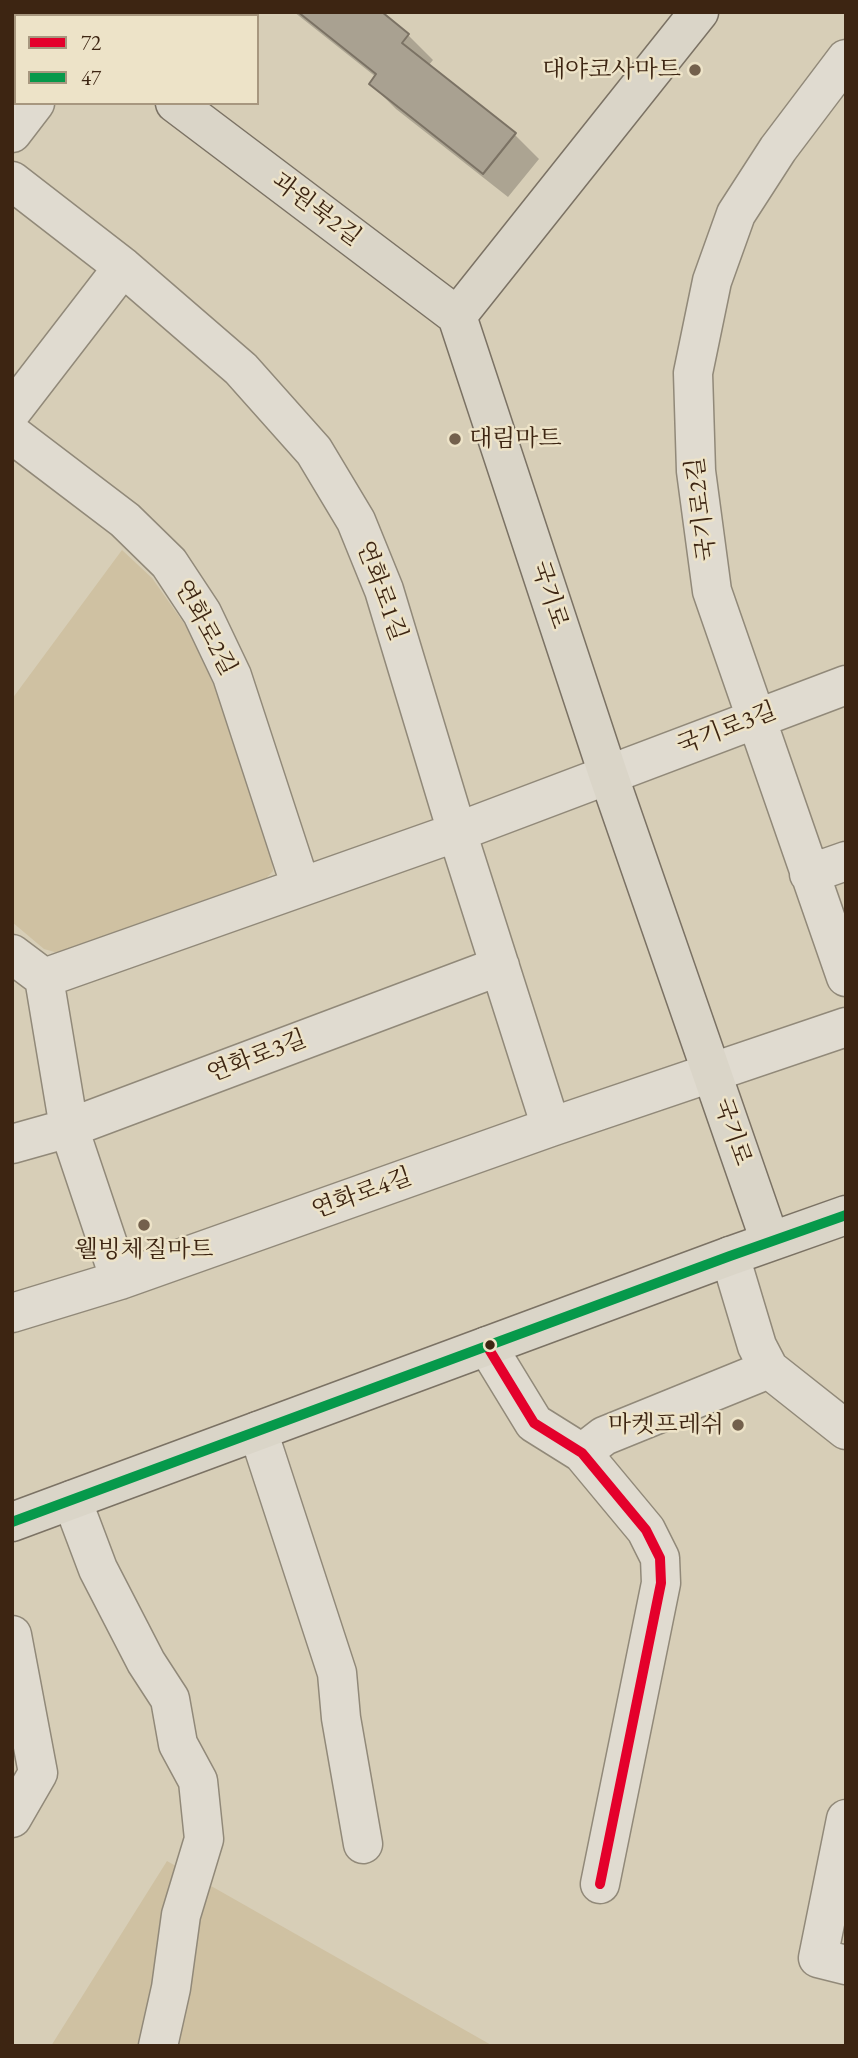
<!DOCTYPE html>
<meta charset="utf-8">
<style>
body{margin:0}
#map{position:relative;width:858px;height:2058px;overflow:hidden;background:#d7ceb7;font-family:"EB Garamond",serif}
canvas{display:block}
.frame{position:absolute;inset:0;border:14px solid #3d2512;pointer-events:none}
.legend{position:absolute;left:14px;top:14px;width:245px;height:91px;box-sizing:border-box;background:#ede3c8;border:2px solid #a7977f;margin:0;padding:9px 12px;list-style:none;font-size:21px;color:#3d2512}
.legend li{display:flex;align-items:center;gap:14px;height:35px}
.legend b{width:35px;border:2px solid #a7977f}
</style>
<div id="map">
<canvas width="858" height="2058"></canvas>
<div class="frame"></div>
<ul class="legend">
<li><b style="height:9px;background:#e4002b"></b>72</li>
<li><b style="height:9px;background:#06994b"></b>47</li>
</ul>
</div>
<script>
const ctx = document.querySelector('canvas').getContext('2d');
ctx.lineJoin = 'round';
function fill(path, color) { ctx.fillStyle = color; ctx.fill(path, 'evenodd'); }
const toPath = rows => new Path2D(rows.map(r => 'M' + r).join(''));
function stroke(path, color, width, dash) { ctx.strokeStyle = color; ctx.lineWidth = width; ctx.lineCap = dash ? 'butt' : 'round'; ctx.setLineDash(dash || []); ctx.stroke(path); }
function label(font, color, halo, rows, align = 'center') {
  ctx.font = font + ' "EB Garamond","Noto Serif KR",serif'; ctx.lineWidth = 5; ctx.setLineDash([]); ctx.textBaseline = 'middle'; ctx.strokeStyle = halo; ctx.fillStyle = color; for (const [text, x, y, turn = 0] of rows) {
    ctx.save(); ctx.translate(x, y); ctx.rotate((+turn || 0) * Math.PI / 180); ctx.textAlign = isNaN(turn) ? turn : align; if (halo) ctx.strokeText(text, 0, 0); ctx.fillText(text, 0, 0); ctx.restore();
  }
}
fill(toPath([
 [122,550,152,578,188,629,216,690,253,789,271,850,273,871,257,888,65,955,44,949,12,922,12,699],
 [167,1861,493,2046,51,2046]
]), '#cfc1a2');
fill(toPath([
 [294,12,379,12,408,35,433,60,428,66,514,134,539,159,508,197,396,109,371,84,376,77]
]), '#0003');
const building = toPath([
 [298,12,382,12,409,34,402,43,516,133,483,174,369,84,376,74,298,12]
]);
fill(building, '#a9a191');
stroke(building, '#7b7264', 2);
const minor = toPath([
 [846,59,778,149,736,214,712,281,693,373,696,471,712,591,846,977],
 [12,133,35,103],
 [12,181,123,267,241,369,314,451,356,521,384,590,457,832,551,1127],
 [12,411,123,267],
 [12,434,125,520,169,563,202,613,232,676,301,887],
 [809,874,846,861],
 [12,954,44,978],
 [44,978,457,832,846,685],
 [44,978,69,1128,120,1280],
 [12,1144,69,1128,500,966],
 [730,1256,757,1346,769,1369,846,1430],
 [12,1313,120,1280,551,1127,846,1027],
 [487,1346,534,1423,582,1453,646,1530,660,1558,661,1583,600,1884],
 [258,1431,337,1673,341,1718,363,1844],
 [582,1453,604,1436,769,1369],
 [72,1500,98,1569,146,1662,170,1699,178,1744,198,1781,204,1839,181,1915,171,1988,158,2046],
 [12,1635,38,1773,12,1818],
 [846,1819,818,1958,846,1965]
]);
const major = toPath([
 [55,12,60,16],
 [175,103,457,316],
 [457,316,608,774,770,1241],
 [457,316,699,12],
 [12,1522,730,1256,846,1215]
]);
stroke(minor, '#918979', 41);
stroke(major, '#7b7264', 41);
stroke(minor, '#e0dbd0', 38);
stroke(major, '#dad5c8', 38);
stroke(toPath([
 [487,1346,534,1423,582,1453,646,1530,660,1558,661,1583,600,1884]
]), '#e4002b', 10);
stroke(toPath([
 [12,1522,730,1256,846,1215]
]), '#06994b', 10);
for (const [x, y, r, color] of [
 [695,70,7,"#73604c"],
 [455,439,7,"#73604c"],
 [144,1225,7,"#73604c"],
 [490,1345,6,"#3d2512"],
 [738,1425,7,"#73604c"]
]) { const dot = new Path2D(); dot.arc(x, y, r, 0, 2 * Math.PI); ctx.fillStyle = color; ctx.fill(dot); stroke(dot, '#ede3c8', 2.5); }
label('24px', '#3d2512', '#ede3c8', [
 ["대야코사마트",681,70],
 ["대림마트",469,439,"left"],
 ["웰빙체질마트",144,1250,"center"],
 ["마켓프레쉬",724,1425]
], 'right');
label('24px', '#3d2512', '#ede3c8', [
 ["과원북2길",316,210,37],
 ["국기로2길",702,509,-97],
 ["연화로1길",381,591,70],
 ["국기로",549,595,72],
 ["연화로2길",205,628,62],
 ["국기로3길",727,729,-21],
 ["연화로3길",257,1057,-21],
 ["국기로",732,1132,71],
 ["연화로4길",362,1194,-20]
]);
</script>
